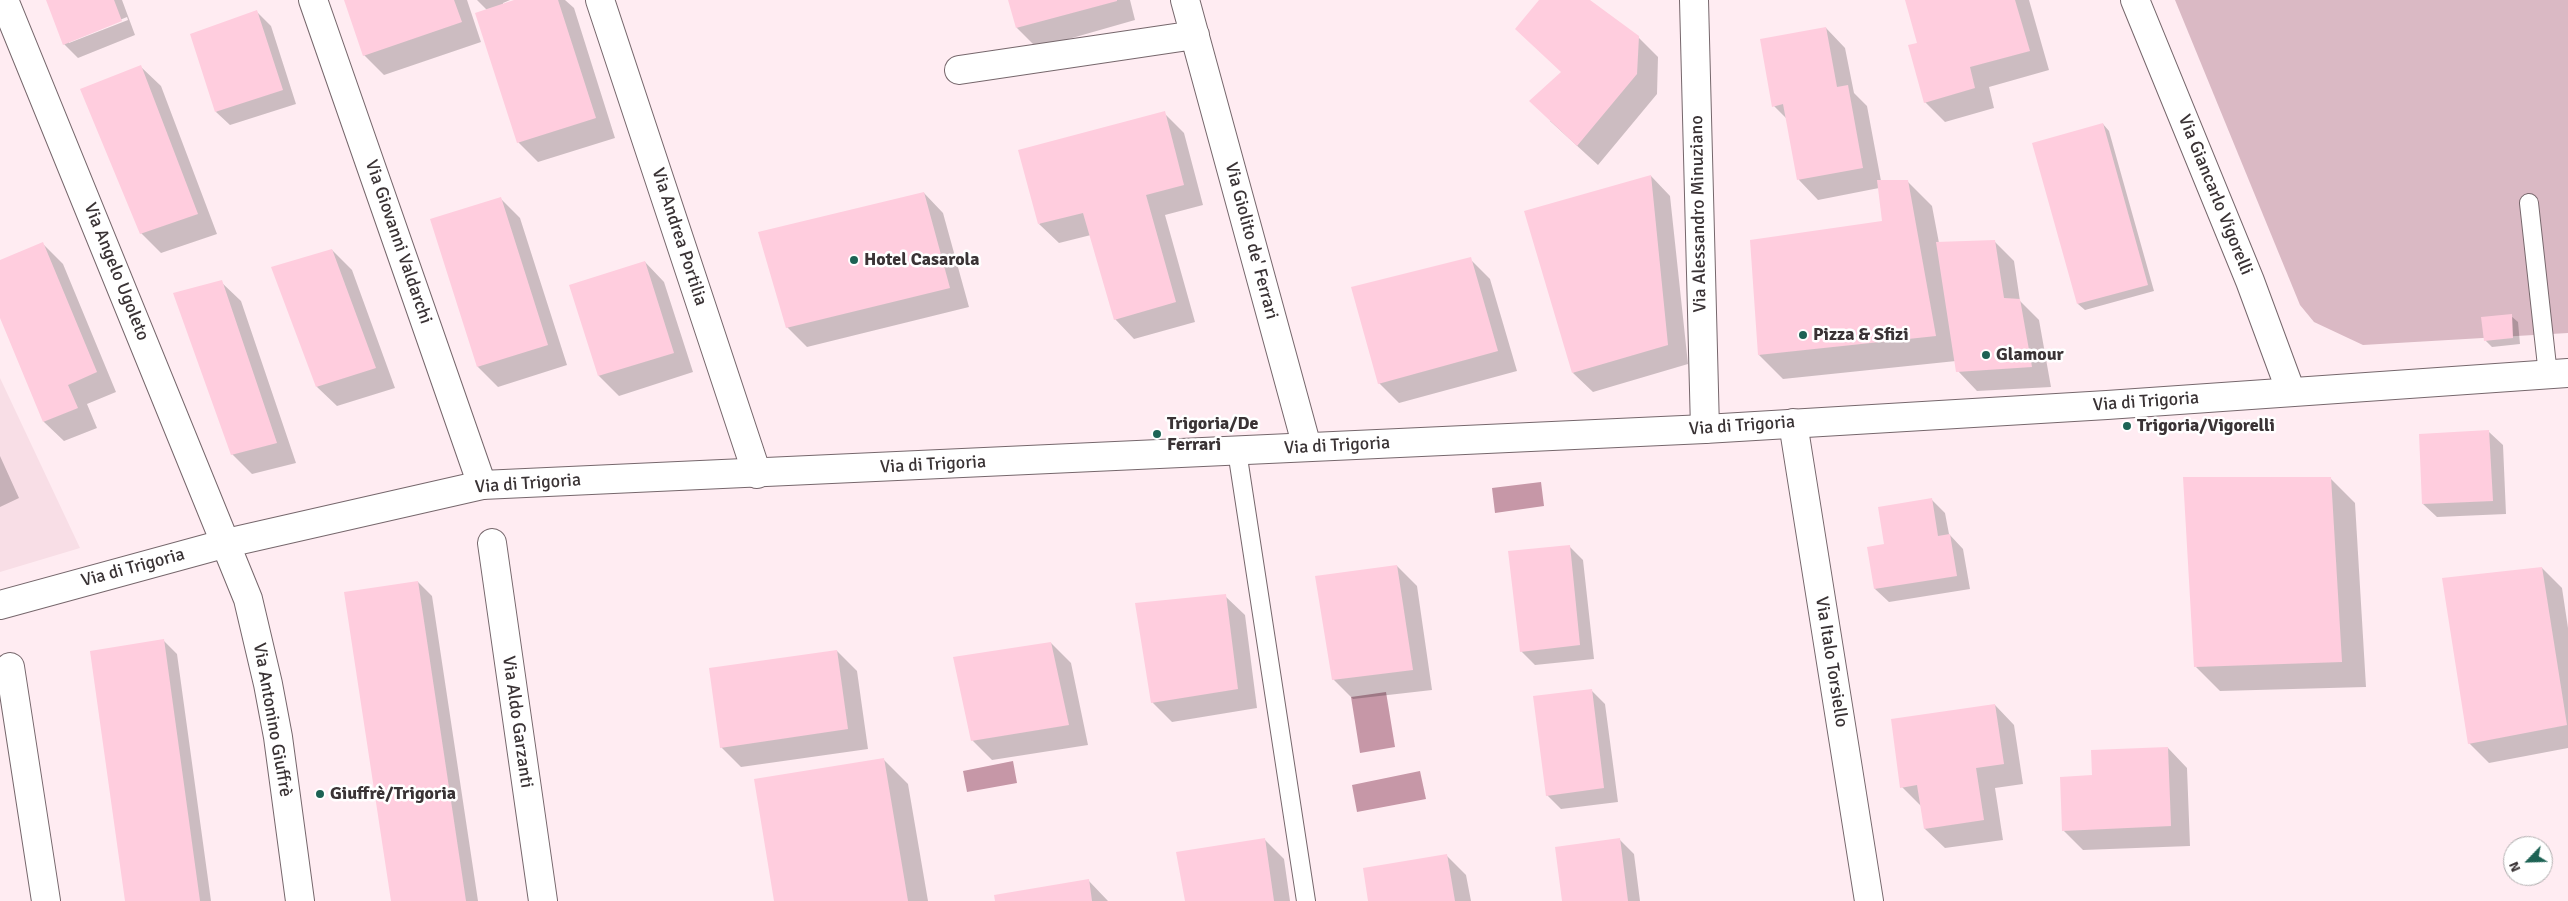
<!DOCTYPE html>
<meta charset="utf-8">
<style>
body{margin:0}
#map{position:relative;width:2568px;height:901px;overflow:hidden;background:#ffecf2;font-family:Signika,sans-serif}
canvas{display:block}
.north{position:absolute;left:2503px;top:836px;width:50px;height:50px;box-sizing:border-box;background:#fff;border:1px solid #b0adae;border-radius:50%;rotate:246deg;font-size:14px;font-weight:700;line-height:20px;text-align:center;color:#3a3335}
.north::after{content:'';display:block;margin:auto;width:18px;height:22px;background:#1d6254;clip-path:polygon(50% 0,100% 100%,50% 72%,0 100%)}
</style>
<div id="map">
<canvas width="2568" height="901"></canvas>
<div class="north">N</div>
</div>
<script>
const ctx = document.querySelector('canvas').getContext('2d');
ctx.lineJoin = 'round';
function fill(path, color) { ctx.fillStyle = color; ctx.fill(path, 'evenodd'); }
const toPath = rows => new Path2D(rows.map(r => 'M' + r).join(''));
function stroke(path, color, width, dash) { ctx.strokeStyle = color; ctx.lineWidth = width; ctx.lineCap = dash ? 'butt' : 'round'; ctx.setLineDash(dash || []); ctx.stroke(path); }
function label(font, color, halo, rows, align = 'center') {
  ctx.font = font + ' Signika,sans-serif'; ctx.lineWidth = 5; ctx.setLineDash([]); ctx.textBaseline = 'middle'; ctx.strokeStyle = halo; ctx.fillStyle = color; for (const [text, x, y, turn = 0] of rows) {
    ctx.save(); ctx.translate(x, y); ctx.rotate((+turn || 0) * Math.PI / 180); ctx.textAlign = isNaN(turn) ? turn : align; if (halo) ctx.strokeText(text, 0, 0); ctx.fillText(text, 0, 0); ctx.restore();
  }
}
fill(toPath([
 [0,378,80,548,0,572]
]), '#f8dee6');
fill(toPath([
 [2175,0,2568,0,2568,333,2363,345,2314,322,2300,305]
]), '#dab9c4');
fill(toPath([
 [1541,482,1544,506,1495,513,1492,488],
 [1386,692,1395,747,1360,753,1351,697],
 [1013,761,1017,783,967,792,963,771],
 [1420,771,1426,799,1357,812,1352,785]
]), '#c697a7');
fill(toPath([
 [47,0,122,0,135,35,78,58,64,44],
 [127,17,128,20,69,43,69,41],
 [345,0,467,0,481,42,384,75,364,55],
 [477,0,510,0,503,3,503,5,518,0,565,0,574,8,615,138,538,162,518,142,487,10],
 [1009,0,1130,0,1135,20,1037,48,1017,28],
 [1541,0,1588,0,1638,37,1658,57,1657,94,1598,165,1550,121,1563,73],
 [1906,0,2029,0,2049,70,1989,87,1994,108,1945,122,1925,102,1919,44],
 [257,12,271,26,296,104,230,125,216,112],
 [1826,28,1845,48,1854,93,1867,106,1881,181,1907,181,1932,206,1939,243,1994,241,2014,261,2020,301,2039,320,2051,387,1977,391,1958,371,1956,361,1783,379,1759,355,1884,222,1879,188,1818,200,1799,180,1788,120,1774,106],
 [141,67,161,86,217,234,161,253,141,233],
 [1164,113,1184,133,1203,205,1165,215,1195,322,1134,339,1115,319,1091,235,1059,243,1039,224],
 [2103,124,2109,131,2154,291,2085,310,2078,304,2034,144],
 [1651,176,1670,196,1688,364,1593,392,1573,373],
 [924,193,943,213,969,307,807,347,787,327],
 [500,198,520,218,567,365,498,387,478,367,432,220],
 [43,244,63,264,116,392,87,404,97,428,64,441,44,422,0,315,0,262],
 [332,250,352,270,395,388,337,406,317,387],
 [1470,259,1490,279,1517,371,1399,403,1379,383],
 [645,262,664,282,693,372,619,396,599,376,570,286],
 [221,282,241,301,296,463,252,474,232,454],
 [2511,316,2518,322,2520,344,2492,347,2485,340],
 [2489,432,2503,445,2506,514,2437,517,2423,504],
 [0,456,19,498,0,507],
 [2330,478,2355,503,2366,687,2220,691,2196,667],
 [1931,499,1945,513,1949,534,1963,549,1970,589,1889,602,1875,589,1885,546],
 [1569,546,1583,560,1594,659,1535,665,1521,651],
 [1397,566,1417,586,1432,690,1353,699,1333,679],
 [2542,568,2562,588,2568,628,2568,748,2489,763,2469,743],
 [418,582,432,596,478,901,392,901],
 [1225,596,1245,615,1257,708,1172,722,1152,702],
 [163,640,177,654,211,901,126,901],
 [1051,643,1071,663,1088,745,992,760,972,740],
 [837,651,857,671,868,749,741,767,721,747],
 [1591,690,1605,704,1618,802,1561,809,1547,795],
 [1995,705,2014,725,2023,784,1995,788,2003,840,1945,848,1925,829,1922,807,1902,787],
 [2168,748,2187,768,2190,846,2083,850,2063,830],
 [883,759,908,784,928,901,775,901],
 [1264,839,1284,859,1290,901,1186,901],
 [1620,840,1634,854,1640,901,1563,901],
 [1446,855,1466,875,1471,901,1370,901],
 [1088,880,1108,901,996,901]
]), '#0003');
fill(toPath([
 [46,0,114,0,122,21,63,45],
 [344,0,454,0,462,22,363,56],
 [514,0,558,0,596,118,517,143,475,13],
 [1008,0,1117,0,1117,1,1016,28],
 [1539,0,1590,0,1639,36,1637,74,1577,146,1529,101,1561,72,1515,29],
 [1905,0,2015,0,2030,51,1970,67,1975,88,1924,103,1908,45,1917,43],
 [257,10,283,90,215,112,190,34],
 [1826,27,1837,87,1848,85,1863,168,1797,180,1783,104,1772,107,1760,39],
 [141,65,198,214,140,234,80,89],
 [1165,111,1184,185,1146,195,1176,302,1114,320,1083,213,1038,224,1018,150],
 [2103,123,2148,285,2077,304,2032,143],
 [1651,175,1668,345,1572,373,1524,211],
 [1877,180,1908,180,1936,336,1758,355,1750,240,1882,221],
 [924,192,950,288,786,328,758,232],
 [501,197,548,345,477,367,430,219],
 [1995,240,2004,298,2020,299,2032,367,1956,372,1936,242],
 [43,242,97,372,68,385,78,408,43,422,0,318,0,260],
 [332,249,376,368,316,387,271,267],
 [1471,257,1498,351,1378,384,1351,287],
 [645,261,674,353,598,376,569,285],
 [222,280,277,443,231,455,173,293],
 [2512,314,2513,338,2484,341,2481,317],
 [2489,430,2493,501,2422,504,2419,434],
 [2183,477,2331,477,2342,662,2194,667],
 [1932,498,1938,536,1950,534,1957,576,1874,589,1867,547,1884,544,1878,507],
 [1570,545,1580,645,1520,652,1508,551],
 [1397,565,1413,670,1332,680,1315,576],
 [2542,567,2567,725,2468,744,2442,578],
 [418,581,466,901,391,901,344,592],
 [1226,594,1238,689,1151,703,1135,603],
 [164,639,200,901,125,901,90,651],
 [1051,642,1069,725,971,741,953,657],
 [837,650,848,729,720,748,709,668],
 [1592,689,1604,788,1546,796,1533,696],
 [1995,704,2004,764,1976,768,1984,820,1924,829,1917,785,1900,788,1891,719],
 [2168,747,2171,826,2062,831,2060,777,2092,775,2091,750],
 [884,758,908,901,774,901,754,779],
 [1265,838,1274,901,1185,901,1176,852],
 [1620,838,1628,901,1562,901,1555,847],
 [1447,854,1455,901,1368,901,1363,868],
 [1089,879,1092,901,995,901,994,895]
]), '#ffcdde');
const service = toPath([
 [2529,203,2548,375],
 [1237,451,1306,901]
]);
const minor = toPath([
 [4,0,248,599,268,684,278,737,300,901],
 [313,0,482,485],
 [600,0,757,474],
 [1185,0,1307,447],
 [1694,0,1705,429],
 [2135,0,2250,281,2291,392],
 [959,70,1195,35],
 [1793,423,1869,901],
 [492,543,543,901],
 [10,667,46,901]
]);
const tertiary = toPath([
 [0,605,227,543,482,485,1705,429,2107,405,2568,373]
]);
stroke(service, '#76676c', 20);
stroke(minor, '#76676c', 30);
stroke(tertiary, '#76676c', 30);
stroke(service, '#fff', 18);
stroke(minor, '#fff', 28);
stroke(tertiary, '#fff', 28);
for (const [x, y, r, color] of [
 [854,260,5,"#1d6254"],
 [1803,335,5,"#1d6254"],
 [1986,355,5,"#1d6254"],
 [2127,426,5,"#1d6254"],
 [1157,434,5,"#1d6254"],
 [320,794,5,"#1d6254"]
]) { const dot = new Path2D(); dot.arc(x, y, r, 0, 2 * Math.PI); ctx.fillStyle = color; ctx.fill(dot); stroke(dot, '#fff', 2); }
label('18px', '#3a3335', '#fff', [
 ["Via Giancarlo Vigorelli",2215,195,68],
 ["Via Alessandro Minuziano",1699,214,-91],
 ["Via Andrea Portilia",679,237,72],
 ["Via Giolito de' Ferrari",1251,241,75],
 ["Via Giovanni Valdarchi",398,242,71],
 ["Via Angelo Ugoleto",116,272,68],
 ["Via di Trigoria",2146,402,-4],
 ["Via di Trigoria",1742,426,-4],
 ["Via di Trigoria",1337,446,-3],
 ["Via di Trigoria",933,465,-3],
 ["Via di Trigoria",528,484,-4],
 ["Via di Trigoria",133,568,-15],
 ["Via Italo Torsiello",1831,662,81],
 ["Via Antonino Giuffrè",272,720,80],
 ["Via Aldo Garzanti",517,722,82]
]);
label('bold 18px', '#3a3335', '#fff', [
 ["Hotel Casarola",864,260],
 ["Pizza & Sfizi",1813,335],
 ["Glamour",1996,355],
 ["Trigoria/De",1167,424],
 ["Ferrari",1167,445],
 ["Trigoria/Vigorelli",2137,426],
 ["Giuffrè/Trigoria",330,794]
], 'left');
</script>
